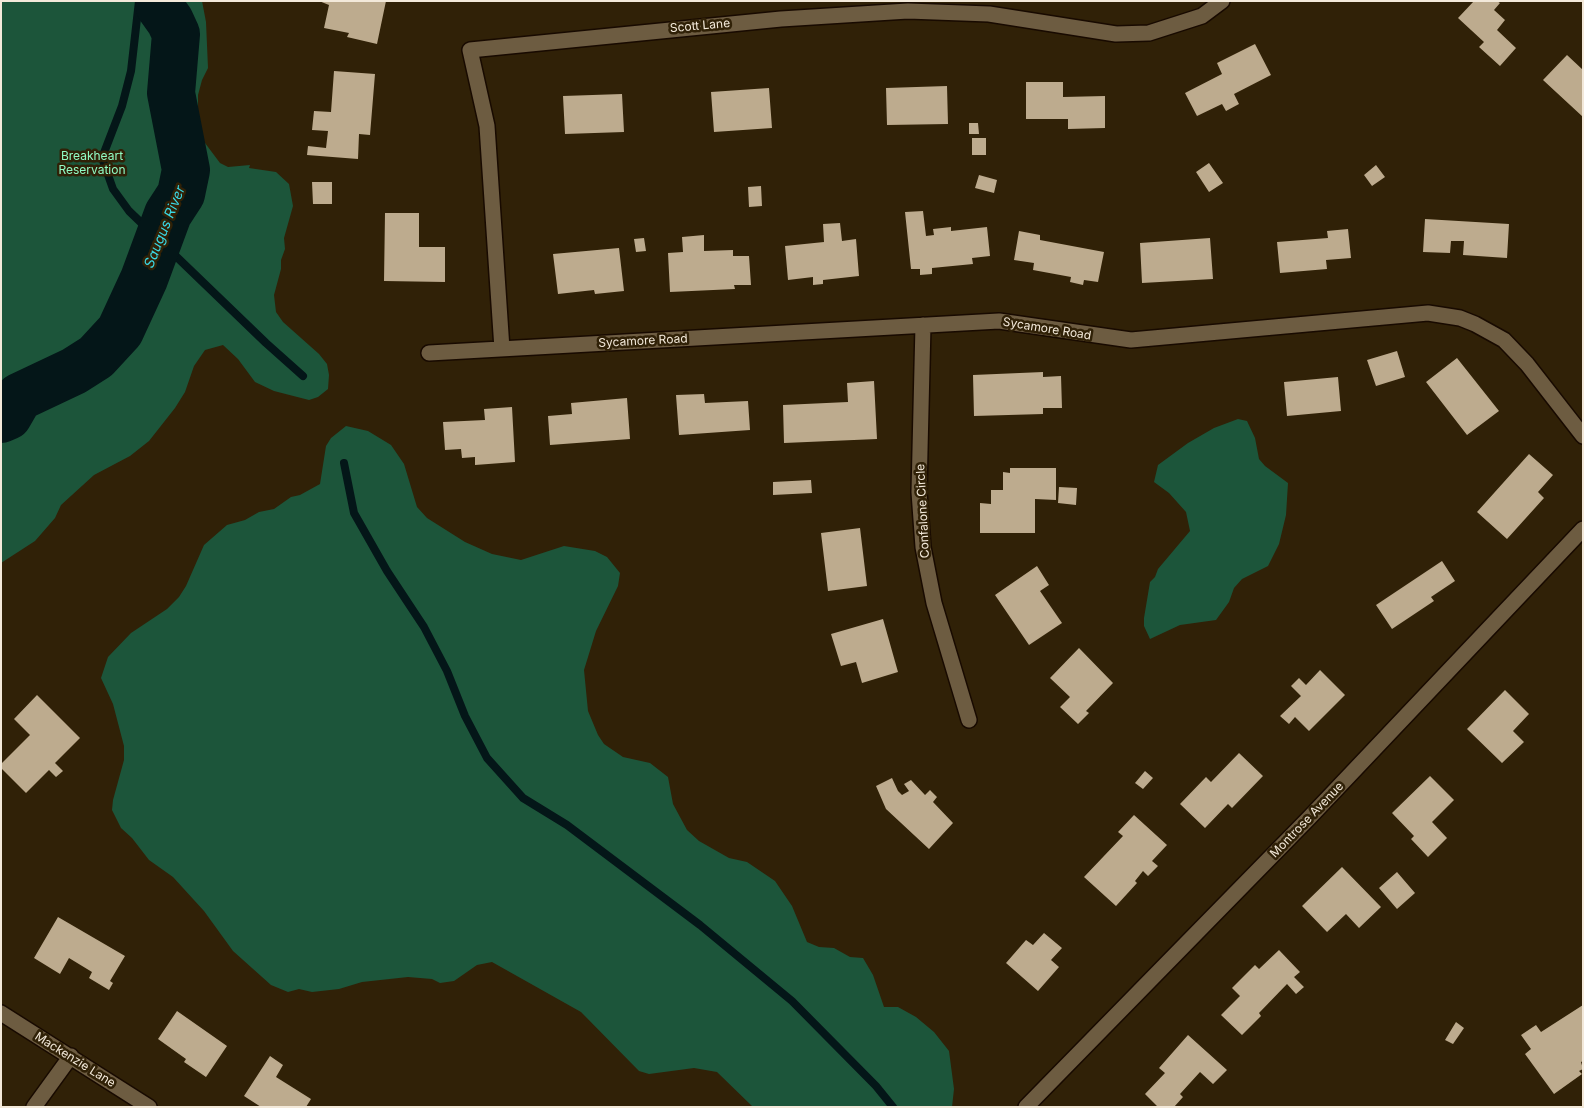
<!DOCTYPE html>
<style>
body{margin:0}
#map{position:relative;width:1584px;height:1108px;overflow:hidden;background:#302107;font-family:Inter,sans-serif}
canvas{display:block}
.frame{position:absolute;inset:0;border:2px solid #f3e9da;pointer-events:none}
</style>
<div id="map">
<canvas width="1584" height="1108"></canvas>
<div class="frame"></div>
</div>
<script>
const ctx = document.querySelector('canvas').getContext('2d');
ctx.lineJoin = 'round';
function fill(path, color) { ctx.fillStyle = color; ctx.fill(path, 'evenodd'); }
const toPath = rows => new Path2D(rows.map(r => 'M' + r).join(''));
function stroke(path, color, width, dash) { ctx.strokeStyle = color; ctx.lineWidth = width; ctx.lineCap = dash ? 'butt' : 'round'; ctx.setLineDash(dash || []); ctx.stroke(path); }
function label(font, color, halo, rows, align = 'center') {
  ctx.font = font + ' Inter,sans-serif'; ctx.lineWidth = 5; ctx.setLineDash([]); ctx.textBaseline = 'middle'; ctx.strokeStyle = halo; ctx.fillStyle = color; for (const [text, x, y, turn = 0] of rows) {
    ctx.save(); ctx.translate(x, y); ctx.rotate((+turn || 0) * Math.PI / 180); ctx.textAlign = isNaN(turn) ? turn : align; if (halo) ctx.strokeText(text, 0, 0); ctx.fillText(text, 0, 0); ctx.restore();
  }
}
fill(toPath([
 [1,1,202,1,206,22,208,68,202,80,198,95,198,125,202,139,220,163,228,167,250,165,249,168,276,172,289,184,293,206,284,238,285,249,281,260,281,269,274,295,276,312,283,322,319,354,327,364,329,375,328,389,318,397,309,400,274,391,255,382,238,359,223,345,205,350,194,366,185,392,175,408,149,441,130,456,94,475,61,505,55,518,35,541,1,563],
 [1238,419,1247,421,1255,438,1259,459,1265,466,1288,483,1286,515,1279,544,1268,566,1242,579,1234,588,1229,602,1216,620,1180,625,1150,639,1144,626,1144,618,1150,582,1155,577,1158,569,1190,531,1186,512,1169,493,1154,482,1158,465,1188,443,1214,428],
 [346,426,368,431,391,445,404,464,417,507,427,518,465,542,492,554,521,560,564,546,595,551,607,557,620,573,618,586,596,631,584,670,588,711,598,735,604,744,623,757,650,763,668,777,673,804,687,830,699,841,729,858,747,862,775,881,792,906,807,942,819,947,834,948,850,957,863,958,873,975,884,1007,898,1007,916,1017,934,1032,949,1051,954,1089,952,1107,753,1107,717,1072,694,1068,649,1074,639,1071,581,1012,492,962,477,965,454,981,440,983,432,979,408,977,362,982,339,989,312,992,299,989,288,992,271,985,233,951,204,911,173,877,149,860,132,838,121,828,112,810,113,800,124,760,124,746,113,704,101,678,108,657,131,633,167,609,179,597,186,586,204,545,227,525,245,520,259,512,274,509,291,497,300,495,320,484,326,446,331,438]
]), '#1c553a');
stroke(toPath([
 [139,1,131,71,122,106,102,158,113,189,129,211,266,343,303,376],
 [344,463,354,513,387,571,424,627,447,671,465,716,487,758,523,798,567,825,700,925,792,1001,876,1086,893,1107]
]), '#041618', 8);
stroke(toPath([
 [1,419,8,416,19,397,74,371,96,357,120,331,144,279,168,214,181,194,186,170,171,93,176,34,170,21,160,7,159,1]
]), '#041618', 48);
fill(toPath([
 [319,1,386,1,377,44,347,37,349,33,324,28,329,5],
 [1474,1,1497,1,1500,3,1494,10,1505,20,1497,30,1516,48,1500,66,1479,47,1484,42,1458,18],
 [1255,44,1271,75,1234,94,1239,104,1226,111,1222,104,1197,116,1185,93,1222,74,1217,63],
 [1567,55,1583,70,1583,117,1543,80],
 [334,71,375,74,370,135,359,134,358,159,307,155,308,146,326,148,328,131,312,130,314,111,331,112],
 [1026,82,1063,82,1063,97,1105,96,1105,128,1068,129,1068,119,1026,119],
 [947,86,948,124,887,125,886,88],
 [769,88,772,128,714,132,711,92],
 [622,94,624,132,565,134,563,96],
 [969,123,978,123,979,134,969,134],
 [972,138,986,138,986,155,972,155],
 [1209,163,1223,183,1209,192,1196,172],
 [1376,165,1385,177,1372,186,1364,175],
 [979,175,997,180,994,193,975,188],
 [312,182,332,182,332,204,313,204],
 [761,186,762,206,749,207,748,187],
 [923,211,926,236,934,235,933,229,951,227,951,231,987,227,990,256,972,258,973,264,932,268,932,274,920,275,920,269,911,269,905,212],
 [385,213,419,213,419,247,445,247,445,282,384,281],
 [1425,219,1509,224,1507,258,1463,255,1464,241,1451,241,1450,253,1423,252],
 [840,223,842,241,856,239,859,276,823,280,823,284,813,285,813,277,788,280,785,246,824,242,823,224],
 [1348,229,1351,258,1326,260,1327,269,1280,273,1277,242,1328,238,1327,231],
 [1019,231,1040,235,1040,240,1104,252,1098,282,1084,280,1083,285,1070,282,1071,277,1033,270,1034,263,1014,260],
 [704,235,704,251,733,250,733,256,749,256,751,285,734,285,735,289,670,292,668,253,683,252,682,237],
 [644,238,646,251,636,252,634,239],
 [1210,238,1213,279,1142,283,1140,243],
 [619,248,624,291,595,294,594,290,558,294,553,254],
 [1397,351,1405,377,1376,386,1367,360],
 [1457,358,1499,411,1467,435,1426,382],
 [1043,372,1043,377,1061,376,1062,408,1043,408,1043,414,974,416,973,375],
 [1338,377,1341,411,1287,416,1284,382],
 [874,381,877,439,784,443,783,405,848,402,847,383],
 [704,394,705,403,748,401,750,430,679,435,676,395],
 [627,398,630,439,550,445,548,416,572,414,571,403],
 [512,407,515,462,475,465,475,457,462,458,461,449,445,450,443,422,485,420,484,409],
 [1529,454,1553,475,1538,492,1544,498,1507,539,1477,512],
 [1010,468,1056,468,1056,500,1035,499,1035,533,980,533,980,503,991,504,991,490,1003,490,1003,472,1010,473],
 [811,480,812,493,773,495,773,482],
 [1059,487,1077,488,1076,505,1058,503],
 [860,528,867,586,828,591,821,533],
 [1442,561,1455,581,1431,597,1434,601,1392,629,1376,605],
 [1037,566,1049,585,1040,591,1062,623,1029,645,995,595],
 [883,619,898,672,862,683,856,662,841,666,831,634],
 [1079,648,1113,683,1086,711,1089,713,1078,724,1060,707,1070,697,1050,678],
 [1320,670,1345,695,1309,731,1295,717,1289,724,1280,716,1301,696,1291,686,1299,678,1306,685],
 [1505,690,1529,714,1513,731,1524,742,1502,763,1467,729],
 [37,695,80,738,55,763,63,771,56,777,49,770,26,793,1,768,1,764,30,735,14,719],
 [1239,753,1263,776,1232,808,1228,804,1205,828,1180,804,1206,777,1211,782],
 [1145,771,1153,778,1143,789,1135,783],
 [1430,776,1454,800,1432,822,1447,838,1428,857,1411,839,1414,836,1392,813],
 [892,778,898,791,902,795,909,791,904,784,911,780,925,795,930,790,937,797,933,802,953,823,929,849,886,809,876,786],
 [1134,815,1167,845,1152,861,1158,866,1148,876,1143,871,1135,881,1137,883,1116,906,1084,877,1123,836,1118,832],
 [1342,867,1381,907,1359,928,1346,914,1327,932,1302,906],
 [1397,872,1415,893,1397,909,1379,888],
 [58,917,125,956,110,981,113,983,109,990,89,978,92,972,69,958,60,974,34,958],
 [1044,933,1062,948,1051,960,1059,967,1038,991,1006,963,1026,940,1033,945],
 [1279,950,1300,972,1294,977,1304,987,1296,994,1287,984,1259,1013,1261,1016,1242,1035,1221,1015,1240,996,1232,988,1255,965,1259,969],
 [1583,1005,1583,1061,1581,1062,1583,1069,1579,1071,1582,1074,1554,1094,1525,1054,1531,1049,1521,1035,1536,1025,1541,1032],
 [177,1011,227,1046,206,1077,184,1062,186,1059,158,1039],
 [1456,1022,1464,1028,1453,1044,1445,1040],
 [1188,1035,1227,1070,1213,1084,1200,1072,1180,1094,1183,1097,1174,1107,1158,1107,1145,1094,1165,1073,1159,1068],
 [270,1056,283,1065,276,1077,311,1099,306,1107,261,1107,244,1096]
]), '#bdab8e');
const street = toPath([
 [923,325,919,492,923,547,934,603,969,720],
 [502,349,487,126,470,50,781,19,908,11,989,14,1116,34,1149,33,1202,16,1222,1],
 [429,353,999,321,1131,340,1428,313,1460,318,1475,324,1504,340,1527,364,1583,436],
 [1,1013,149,1107],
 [34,1107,71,1056]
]);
const secondary = toPath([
 [1026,1107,1309,818,1583,529]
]);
stroke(street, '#180a00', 18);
stroke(secondary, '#180a00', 18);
stroke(street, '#6d5c41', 15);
stroke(secondary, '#6d5c41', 15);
label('12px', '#f3e9da', '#302107', [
 ["Scott Lane",700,26,-5],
 ["Sycamore Road",1047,329,9],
 ["Sycamore Road",643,341,-3],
 ["Confalone Circle",923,511,-93],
 ["Montrose Avenue",1307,820,-46],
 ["Mackenzie Lane",75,1060,32]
]);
label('12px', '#90fbc4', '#302107', [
 ["Breakheart",92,156],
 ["Reservation",92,170]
]);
label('italic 14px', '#39d8e5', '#302107', [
 ["Saugus River",165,227,-68]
]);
</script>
